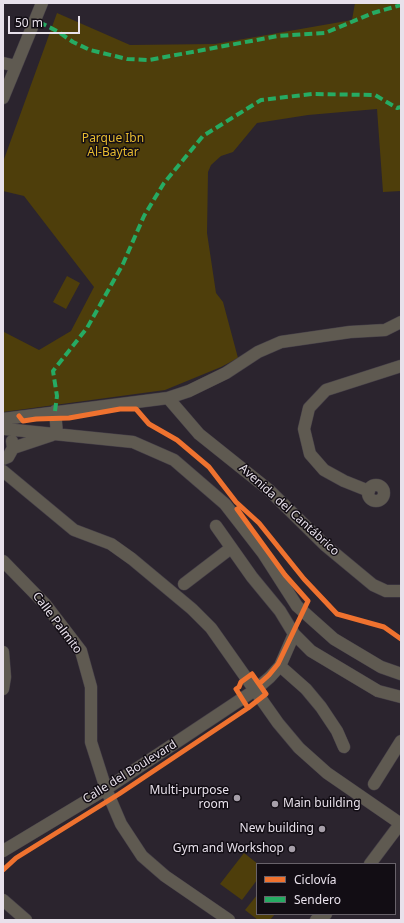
<!DOCTYPE html>
<meta charset="utf-8">
<style>
body{margin:0}
#map{position:relative;width:404px;height:923px;overflow:hidden;background:#2b242e;font-family:"Noto Sans",sans-serif}
canvas{display:block}
.frame{position:absolute;inset:0;border:4px solid #e8e1eb;pointer-events:none}
.legend{position:absolute;left:256px;top:863px;width:140px;height:52px;box-sizing:border-box;background:#120d14;border:1px solid #68626a;margin:0;padding:5px 7px;list-style:none;font-size:12px;color:#e8e1eb}
.legend li{display:flex;align-items:center;gap:8px;height:20px}
.legend b{width:20px;border:1px solid #68626a}
.scale{position:absolute;left:8px;top:16px;width:72px;height:18px;box-sizing:border-box;border:2px solid #e8e1eb;border-top:0;padding-left:5px;font-size:12px;line-height:14px;white-space:nowrap;color:#e8e1eb;-webkit-text-stroke:3px #120d14;paint-order:stroke}
</style>
<div id="map">
<canvas width="404" height="923"></canvas>
<div class="frame"></div>
<ul class="legend">
<li><b style="height:5px;background:#ef722f"></b>Ciclovía</li>
<li><b style="height:5px;background:#26ab63"></b>Sendero</li>
</ul>
<div class="scale">50 m</div>
</div>
<script>
const ctx = document.querySelector('canvas').getContext('2d');
ctx.lineJoin = 'round';
function fill(path, color) { ctx.fillStyle = color; ctx.fill(path, 'evenodd'); }
const toPath = rows => new Path2D(rows.map(r => 'M' + r).join(''));
function stroke(path, color, width, dash) { ctx.strokeStyle = color; ctx.lineWidth = width; ctx.lineCap = dash ? 'butt' : 'round'; ctx.setLineDash(dash || []); ctx.stroke(path); }
function label(font, color, halo, rows, align = 'center') {
  ctx.font = font + ' "Noto Sans",sans-serif'; ctx.lineWidth = 3; ctx.setLineDash([]); ctx.textBaseline = 'middle'; ctx.strokeStyle = halo; ctx.fillStyle = color; for (const [text, x, y, turn = 0] of rows) {
    ctx.save(); ctx.translate(x, y); ctx.rotate((+turn || 0) * Math.PI / 180); ctx.textAlign = isNaN(turn) ? turn : align; if (halo) ctx.strokeText(text, 0, 0); ctx.fillText(text, 0, 0); ctx.restore();
  }
}
fill(toPath([
 [355,3,401,3,401,191,383,192,377,109,308,115,257,123,233,152,221,156,211,165,208,172,207,233,216,293,223,302,238,358,221,367,165,390,3,412,4,332,39,350,71,331,94,287,24,196,3,191,3,162,57,13,130,45,215,44,352,20],
 [67,276,80,283,66,309,53,302],
 [244,853,258,864,257,880,242,900,220,884],
 [257,895,257,914,275,914,270,920,258,920,245,910]
]), '#4e3e0b');
const minor = toPath([
 [3,63,16,66],
 [3,98,42,3],
 [168,398,199,434,269,490,326,546,373,585,386,591,401,591],
 [55,411,57,434],
 [3,419,168,398,189,391,226,373,258,352,281,342,350,332,385,330,401,322],
 [5,429,133,442,174,460,225,504,263,553,297,606,334,639,381,667,401,674],
 [13,448,52,435],
 [3,459,8,457,13,448,12,441],
 [3,471,74,530,111,544,132,559,192,609,211,628,278,723,299,748,327,773,401,824],
 '368 493a8 8 0 1 1 16 0a8 8 0 1 1-16 0Z',
 [369,491,344,481,324,470,310,454,304,429,309,408,326,390,401,366],
 [216,526,252,577,280,611,294,634,311,651,378,691,401,697],
 [3,561,45,604,81,651,91,687,91,742,106,789,121,824,142,856,165,876,229,920],
 [184,584,231,548],
 [3,652,5,677,3,689],
 [280,666,306,689,321,707,337,731,344,747],
 [374,784,401,741],
 [3,851,106,789,255,690,270,677,280,666,294,634],
 [370,864,400,824],
 [3,900,26,920],
 [316,920,326,914]
]);
stroke(minor, '#453f48', 13);
stroke(minor, '#5f5a51', 12);
stroke(toPath([
 [39,22,57,31,73,42,90,50,127,59,149,60,278,36,325,33,373,13,401,5],
 [55,411,57,396,53,371,87,328,123,264,144,216,164,183,203,136,261,100,312,94,375,95,397,108,401,107]
]), '#26ab63', 4, [8, 4]);
stroke(toPath([
 [19,416,23,421,36,419,69,418,120,409,136,409,149,424,177,440,209,467,236,502,259,523,304,579,337,614,384,627,401,639],
 [237,509,285,575,308,601,278,664,269,675,259,684],
 [252,674,266,694,248,708,236,689,239,687,241,682,252,674],
 [3,870,16,858,119,794,248,708]
]), '#ef722f', 5);
for (const [x, y, r, color] of [
 [237,798,4,"#a69fa9"],
 [275,804,4,"#a69fa9"],
 [322,829,4,"#a69fa9"],
 [292,849,4,"#a69fa9"]
]) { const dot = new Path2D(); dot.arc(x, y, r, 0, 2 * Math.PI); ctx.fillStyle = color; ctx.fill(dot); stroke(dot, '#120d14', 1.5); }
label('12px', '#e8bc30', '#120d14', [
 ["Parque Ibn",113,139],
 ["Al-Baytar",113,153]
]);
label('12px', '#e8e1eb', '#120d14', [
 ["Avenida del Cantábrico",289,510,42],
 ["Calle Palmito",57,623,53],
 ["Calle del Boulevard",130,772,-32]
]);
label('12px', '#e8e1eb', '#120d14', [
 ["Multi-purpose",229,791],
 ["room",229,805],
 ["Main building",283,804,"left"],
 ["New building",314,829],
 ["Gym and Workshop",284,849]
], 'right');
</script>
